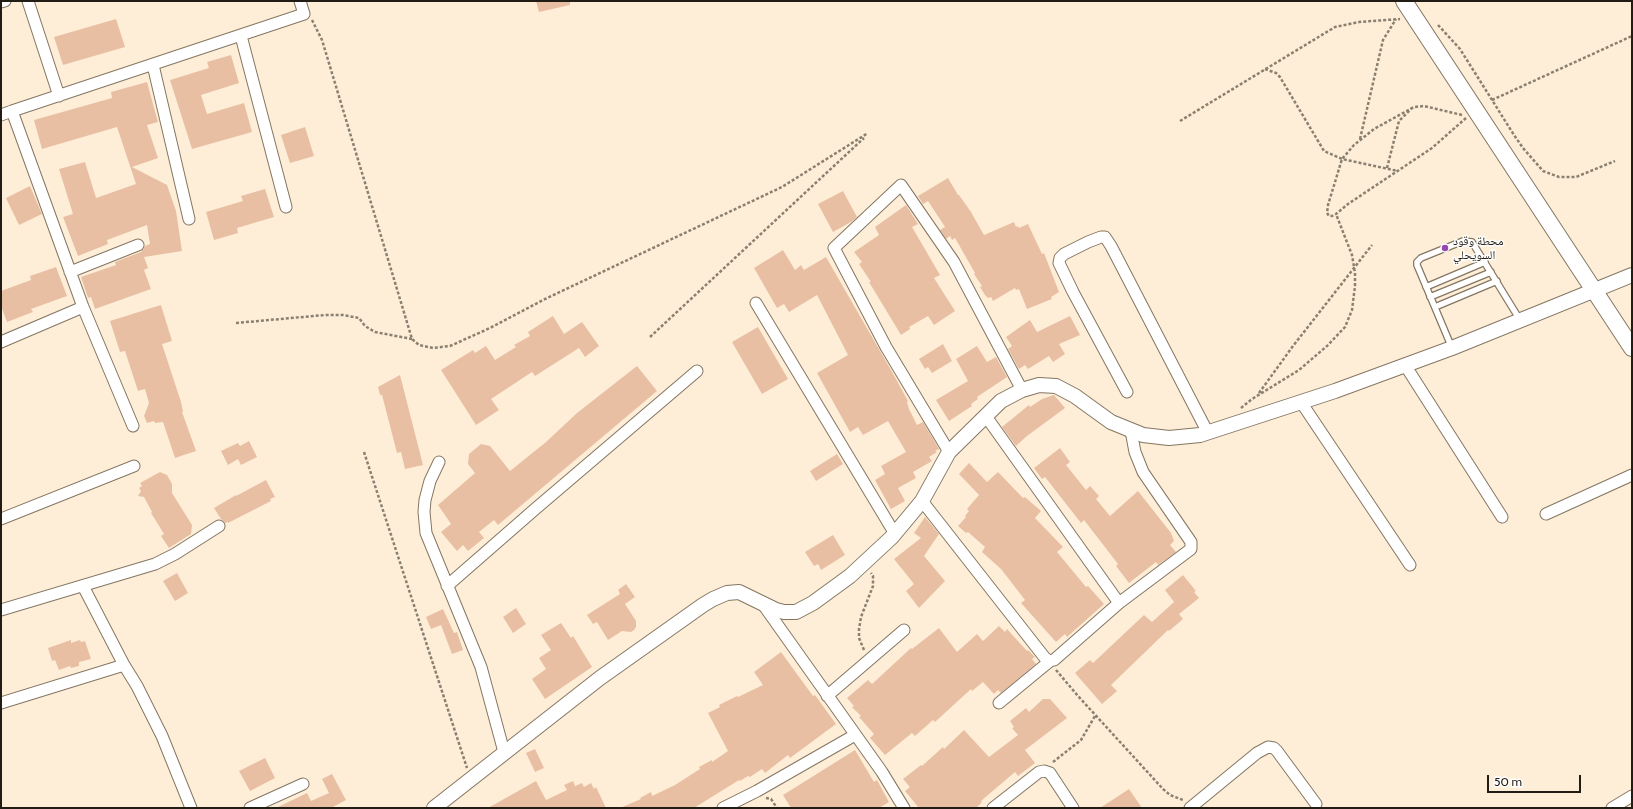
<!DOCTYPE html>
<meta charset="utf-8">
<style>
body{margin:0}
#map{position:relative;width:1633px;height:809px;overflow:hidden;background:#feeed7;font-family:Cabin,sans-serif}
canvas{display:block}
.frame{position:absolute;inset:0;border:2px solid #211c14;pointer-events:none}
.scale{position:absolute;left:1487px;top:775px;width:94px;height:18px;box-sizing:border-box;border:2px solid #211c14;border-top:0;padding-left:5px;font-size:12px;line-height:14px;white-space:nowrap;color:#211c14;-webkit-text-stroke:3px #fefefe;paint-order:stroke}
</style>
<div id="map">
<canvas width="1633" height="809"></canvas>
<div class="frame"></div>
<div class="scale">50 m</div>
</div>
<script>
const ctx = document.querySelector('canvas').getContext('2d');
ctx.lineJoin = 'round';
function fill(path, color) { ctx.fillStyle = color; ctx.fill(path, 'evenodd'); }
const toPath = rows => new Path2D(rows.map(r => 'M' + r).join(''));
function stroke(path, color, width, dash) { ctx.strokeStyle = color; ctx.lineWidth = width; ctx.lineCap = dash ? 'butt' : 'round'; ctx.setLineDash(dash || []); ctx.stroke(path); }
function label(font, color, halo, rows, align = 'center') {
  ctx.font = font + ' Cabin,"Noto Naskh Arabic",sans-serif'; ctx.lineWidth = 3; ctx.setLineDash([]); ctx.textBaseline = 'middle'; ctx.strokeStyle = halo; ctx.fillStyle = color; for (const [text, x, y, turn = 0] of rows) {
    ctx.save(); ctx.translate(x, y); ctx.rotate((+turn || 0) * Math.PI / 180); ctx.textAlign = isNaN(turn) ? turn : align; if (halo) ctx.strokeText(text, 0, 0); ctx.fillText(text, 0, 0); ctx.restore();
  }
}
fill(toPath([
 [536,1,570,1,570,5,539,12],
 [116,19,125,47,63,65,54,37],
 [231,55,239,83,201,95,207,114,244,103,252,132,192,149,170,80,209,68,207,62],
 [147,82,158,122,147,125,158,158,132,167,167,185,176,211,182,251,144,257,148,268,144,270,151,289,95,309,91,297,88,298,81,277,116,265,115,262,141,252,145,246,150,244,147,225,107,240,108,244,78,256,63,217,73,214,59,169,85,162,96,198,136,184,117,127,42,149,34,120,112,98,111,92],
 [305,127,314,156,290,163,281,135],
 [948,178,958,195,959,195,971,212,984,235,1014,222,1016,227,1018,226,1019,228,1028,224,1042,254,1044,253,1059,292,1051,297,1052,299,1027,309,1019,289,1016,290,1015,288,993,301,991,297,988,298,985,295,980,287,982,286,974,274,975,273,955,238,952,240,950,236,946,239,940,230,945,227,928,201,923,204,918,196],
 [30,186,42,214,19,225,6,198],
 [265,189,274,217,237,228,238,233,214,240,206,212,243,201,241,196],
 [843,191,857,217,851,222,833,232,818,204],
 [906,205,918,224,912,227,940,275,934,278,955,311,934,325,928,316,909,327,910,329,901,335,869,282,871,282,859,264,862,262,854,252,879,235,875,227],
 [783,250,795,270,801,265,804,270,826,257,891,370,908,401,907,402,909,409,917,425,923,422,939,449,935,451,937,452,929,457,932,461,913,472,916,478,898,488,905,501,891,509,875,480,885,474,881,466,906,452,888,421,863,435,858,427,850,432,817,373,848,355,817,295,789,312,784,304,777,308,754,268],
 [56,267,67,296,31,309,33,312,7,322,1,306,1,291,31,280,30,276],
 [161,305,172,341,162,344,181,402,183,412,182,412,196,451,175,458,163,422,155,423,154,421,147,423,144,416,149,403,145,389,138,391,125,351,120,352,110,321],
 [553,316,564,334,582,322,599,346,585,357,579,348,535,376,532,372,491,399,499,410,476,425,441,370,473,350,475,353,486,346,495,360,516,347,514,345,530,336,528,332],
 [1070,316,1080,335,1059,344,1065,354,1053,362,1049,356,1028,369,1025,365,1019,369,1008,349,1012,346,1006,337,1030,320,1037,332],
 [758,327,788,379,762,394,732,342],
 [943,344,952,361,932,373,928,367,925,369,919,359],
 [977,346,987,362,996,357,1007,377,977,397,978,399,971,404,972,406,949,421,936,400,968,381,956,359],
 [637,366,657,391,498,525,494,520,479,532,484,538,468,551,463,545,457,551,441,532,451,524,438,505,475,473,468,464,469,454,481,444,490,446,510,471,546,442,577,413],
 [400,375,423,465,405,469,401,452,397,453,382,395,380,395,378,387],
 [1054,395,1065,408,1027,436,1016,446,1002,427,1029,405,1030,407,1042,399],
 [249,441,257,457,241,465,238,459,228,465,221,451,238,443,240,446],
 [1060,448,1070,462,1066,465,1086,490,1090,486,1099,496,1096,499,1110,516,1138,491,1171,533,1174,541,1170,545,1176,552,1158,565,1156,562,1129,583,1116,566,1118,564,1084,520,1081,523,1045,477,1042,479,1034,468],
 [837,454,843,464,816,481,810,471],
 [969,463,987,482,998,472,1023,498,1025,497,1041,511,1035,518,1063,547,1057,552,1086,587,1088,586,1104,604,1067,637,1065,634,1056,642,1021,603,1025,600,1001,569,982,552,985,547,968,532,966,533,958,526,966,517,965,516,969,511,967,509,979,495,959,474],
 [160,472,167,475,172,484,172,493,192,525,191,534,169,548,161,536,164,534,151,513,152,512,144,497,138,496,141,491,139,488,142,486,140,483],
 [266,480,275,497,270,499,271,501,228,523,228,522,225,523,221,519,214,508,236,495,236,496],
 [925,517,939,534,924,556,945,581,919,608,906,591,914,584,894,559,921,538,914,533],
 [833,535,845,555,821,570,818,564,814,566,805,552],
 [177,573,188,593,175,601,163,581],
 [1183,575,1196,591,1194,592,1199,598,1179,614,1183,619,1169,631,1168,630,1111,685,1117,691,1102,704,1075,673,1090,660,1093,663,1144,615,1152,622,1174,602,1165,590],
 [626,584,635,597,625,604,636,621,636,627,634,630,631,632,622,631,608,640,597,622,593,624,587,615,620,594,618,590],
 [516,608,526,624,513,633,503,617],
 [443,609,454,633,457,632,463,650,452,654,441,625,431,629,426,617],
 [561,623,571,638,573,636,592,667,545,699,532,679,546,669,539,658,551,650,541,635],
 [999,626,1005,632,1007,629,1027,651,1028,650,1035,657,1032,659,1036,664,1001,693,998,690,994,694,983,682,972,691,971,689,935,722,933,720,915,736,912,733,885,755,870,738,874,734,859,717,861,716,852,707,854,706,847,698,868,680,872,684,911,648,912,649,939,628,957,652,977,634,983,641],
 [71,640,71,643,80,640,81,642,85,641,91,659,79,662,79,666,71,668,70,666,59,670,55,660,52,661,48,648],
 [781,652,813,696,815,695,836,724,790,758,788,755,765,773,762,769,750,777,748,776,740,781,739,780,694,808,620,808,641,799,640,798,651,792,652,796,675,785,700,769,699,767,712,760,712,762,728,751,708,713,720,707,719,705,737,696,738,697,763,685,754,672],
 [1043,699,1050,699,1067,718,1025,750,1035,763,1018,776,1015,772,981,801,982,802,976,808,919,808,905,791,910,787,903,779,921,765,922,766,943,747,944,749,964,730,989,757,1018,735,1012,728,1014,727,1010,721,1026,708,1029,712],
 [535,749,544,768,535,772,526,753],
 [855,750,874,782,877,780,889,802,879,808,791,808,783,795],
 [265,758,275,778,250,791,239,771],
 [332,774,346,800,331,808,276,808,307,793,311,801,329,793,322,779],
 [536,781,546,800,567,790,564,785,573,781,575,786,582,783,584,787,591,783,594,789,596,787,606,808,488,808],
 [1129,789,1142,808,1100,808]
]), '#e9bfa4');
const service = toPath([
 [1426,287,1485,262],
 [1430,297,1491,272],
 [1435,307,1497,281],
 [1452,348,1417,265,1417,262,1421,258,1463,241,1472,242,1520,320]
]);
const minor = toPath([
 [28,1,59,96],
 [1,2,5,1],
 [241,36,286,207],
 [153,65,189,219],
 [1,115,12,111],
 [70,272,138,245],
 [756,303,895,534],
 [1,342,83,307],
 [1405,365,1502,517],
 [1127,392,1073,292,1059,263,1060,258,1064,254,1088,242,1101,237,1105,237,1111,246,1208,433],
 [1301,402,1410,565],
 [985,415,1119,603],
 [133,426,83,307,12,111,304,14,300,1],
 [949,452,886,347,834,248,901,185,954,262,1022,390],
 [439,462,430,481,425,500,424,512,426,533,481,667,504,752],
 [922,501,1045,658,1050,661],
 [1546,514,1632,475],
 [1,519,134,466],
 [447,586,534,510,697,371],
 [762,603,882,772,904,808],
 [1,610,155,564,175,554,219,526],
 [124,665,137,686,162,736,191,808],
 [827,696,904,630],
 [1,703,124,665,83,586],
 [999,703,1050,661,1054,660,1119,603,1191,549,1191,542,1143,472,1135,452,1131,431],
 [250,808,303,784],
 [723,808,757,791,855,735],
 [993,808,1039,772,1044,771,1050,773,1073,808],
 [1190,808,1257,753,1268,747,1274,748,1277,751,1316,804],
 [1612,808,1632,796]
]);
const tertiary = toPath([
 [434,808,600,678,703,605,713,599,727,593,739,592,776,610,784,612,796,612,813,603,850,576,892,537,922,501,949,452,1001,401,1022,390,1039,385,1056,386,1075,396,1111,422,1143,435,1169,438,1200,435,1335,391,1452,348,1632,275]
]);
const secondary = toPath([
 [1404,1,1632,348]
]);
stroke(service, '#847662', 8);
stroke(minor, '#847662', 13);
stroke(tertiary, '#847662', 16);
stroke(secondary, '#847662', 18);
stroke(toPath([
 [312,20,322,40,412,339,419,345,433,348,450,346,490,328,545,299,782,187,868,133],
 [1438,25,1460,49,1514,135,1523,148,1543,171,1559,177,1576,177,1615,161],
 [1265,69,1276,73,1280,77,1324,151,1342,159,1398,171],
 [1492,100,1632,36],
 [1462,115,1424,106,1414,107,1374,129,1354,145,1342,159,1328,205,1327,213,1329,216,1332,216,1336,214,1348,204,1432,148,1466,118],
 [1180,121,1335,27,1359,22,1400,19],
 [1360,139,1383,40,1396,19],
 [1387,168,1399,121,1412,108],
 [236,323,325,315,343,315,359,318,365,326,375,332,412,339],
 [650,337,864,138],
 [1259,393,1293,346,1372,245],
 [1241,408,1252,399,1299,370,1327,346,1345,327,1352,310,1355,286,1355,273,1352,255,1336,214],
 [364,452,467,768],
 [864,650,859,638,859,629,861,617,873,586,873,576,871,573],
 [1056,670,1078,696,1163,789,1170,795,1183,800],
 [1053,762,1081,740,1095,716],
 [766,798,771,799,777,808]
]), '#8a8071', 2.5, [3, 2]);
stroke(service, '#fff', 5.5);
stroke(minor, '#fff', 11);
stroke(tertiary, '#fff', 14);
stroke(secondary, '#fff', 16);
for (const [x, y, r, color] of [
 [1445,248,4,"#9945b3"]
]) { const dot = new Path2D(); dot.arc(x, y, r, 0, 2 * Math.PI); ctx.fillStyle = color; ctx.fill(dot); stroke(dot, '#fefefe', 1.5); }
label('12px', '#211c14', '#fefefe', [
 ["محطة وقود",1453,241],
 ["السويحلي",1453,255]
], 'left');
</script>
